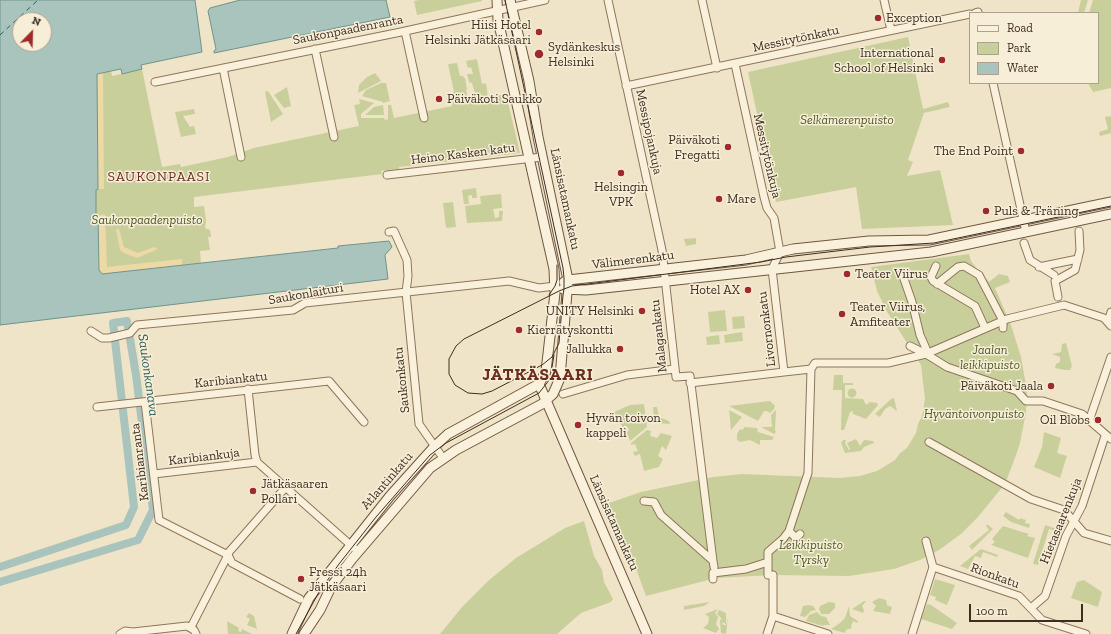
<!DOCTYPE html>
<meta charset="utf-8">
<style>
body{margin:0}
#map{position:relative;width:1111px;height:634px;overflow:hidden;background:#f0e4c8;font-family:"Zilla Slab",serif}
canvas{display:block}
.legend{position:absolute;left:969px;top:12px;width:130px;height:72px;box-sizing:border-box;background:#f7eed8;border:1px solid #ada18e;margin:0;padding:5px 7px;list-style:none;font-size:12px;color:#3d2e20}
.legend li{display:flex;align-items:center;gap:8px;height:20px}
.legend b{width:20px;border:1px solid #ada18e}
.north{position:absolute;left:12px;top:12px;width:40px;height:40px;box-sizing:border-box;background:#f7eed8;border:1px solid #ada18e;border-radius:50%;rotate:23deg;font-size:11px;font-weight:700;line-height:16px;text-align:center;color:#3d2e20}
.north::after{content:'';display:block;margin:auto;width:14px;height:18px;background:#9e2a2b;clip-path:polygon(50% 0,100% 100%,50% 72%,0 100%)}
.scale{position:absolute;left:969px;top:604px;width:114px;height:18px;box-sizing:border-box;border:2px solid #3d2e20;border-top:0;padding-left:5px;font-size:12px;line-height:14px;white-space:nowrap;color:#3d2e20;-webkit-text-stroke:3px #f7eed8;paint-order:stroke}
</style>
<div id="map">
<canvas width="1111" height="634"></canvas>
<ul class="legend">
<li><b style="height:5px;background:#faf1dc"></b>Road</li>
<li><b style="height:11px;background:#c9cf9b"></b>Park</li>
<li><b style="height:11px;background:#a9c4bc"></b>Water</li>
</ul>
<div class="north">N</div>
<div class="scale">100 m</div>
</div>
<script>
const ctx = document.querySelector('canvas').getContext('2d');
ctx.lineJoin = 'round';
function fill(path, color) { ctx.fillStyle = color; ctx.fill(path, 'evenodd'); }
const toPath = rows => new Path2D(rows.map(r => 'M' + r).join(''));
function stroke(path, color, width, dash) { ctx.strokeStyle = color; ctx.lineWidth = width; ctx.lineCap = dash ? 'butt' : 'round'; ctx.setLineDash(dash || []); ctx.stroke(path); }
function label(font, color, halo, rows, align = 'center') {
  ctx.font = font + ' "Zilla Slab",serif'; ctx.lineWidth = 3; ctx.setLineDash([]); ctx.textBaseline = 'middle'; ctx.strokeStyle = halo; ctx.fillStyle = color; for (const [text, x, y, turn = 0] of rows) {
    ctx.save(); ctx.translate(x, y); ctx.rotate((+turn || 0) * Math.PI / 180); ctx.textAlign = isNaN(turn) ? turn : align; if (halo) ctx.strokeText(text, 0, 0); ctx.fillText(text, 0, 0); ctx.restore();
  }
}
fill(toPath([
 [419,0,482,0,482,1,417,15,414,1],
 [1081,0,1088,0,1084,13,1078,13],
 [1093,0,1111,0,1111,88,1093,92,1088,83,1098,83,1098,13,1089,13],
 [908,37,923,109,948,102,950,107,924,113,908,160,913,162,907,176,940,170,953,225,862,229,856,187,776,202,748,72],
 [477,59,482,84,486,83,488,98,506,94,520,153,399,167,399,169,381,171,382,174,194,197,194,207,204,206,206,221,205,228,210,230,211,237,208,237,210,250,200,251,201,263,102,274,96,216,96,189,98,189,97,74,111,71,112,76,142,69,162,167,180,164,181,167,228,157,254,148,359,126,354,105,360,104,359,99,374,103,361,114,361,118,384,118,385,120,388,119,388,105,391,105,394,118,452,106,450,94,454,92,448,64,457,63,460,76,463,76,464,78,465,78,467,89,466,90,469,102,477,100,472,83,469,82,467,74,473,74,471,67,468,68,466,61],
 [375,73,381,81,358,93,359,85,367,77],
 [381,83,386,83,390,101,383,103,383,102,362,96,366,90],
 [287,87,291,106,284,108,274,95],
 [268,91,283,114,271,122,265,92],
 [383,105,384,115,365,115,374,107],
 [194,109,195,114,183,116,190,127,194,126,196,134,181,137,175,112],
 [1111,116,1111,133,1100,136,1099,132,1108,129,1105,117],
 [476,188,477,198,472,198,472,195,468,196,469,204,464,204,462,190],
 [501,194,502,208,493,209,495,218,499,217,499,211,503,211,502,221,467,223,465,206,481,204,480,196],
 [453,202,456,227,446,228,443,203],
 [696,238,696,244,686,246,684,239],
 [969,254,971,261,985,280,987,279,989,282,999,274,1008,276,1010,282,995,288,1011,325,1021,357,1027,391,1026,412,1020,443,1015,458,1005,484,978,517,961,534,939,550,920,560,894,569,849,576,773,575,716,578,646,596,634,563,628,548,623,543,606,504,641,492,713,477,742,474,840,478,860,476,877,471,895,460,900,453,907,448,916,433,918,424,922,416,925,399,921,365,886,310,877,291,871,267],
 [725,310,727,331,710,332,708,312],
 [744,316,745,328,733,329,732,317],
 [742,332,743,341,725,343,724,335],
 [719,335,720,344,707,345,706,337],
 [1066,343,1072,366,1070,370,1064,370,1055,368,1056,364,1060,362,1060,357,1052,354,1061,352,1062,344],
 [834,375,843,375,843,383,853,383,853,385,845,385,845,398,863,399,866,405,870,402,877,403,878,405,866,419,853,414,853,411,850,412,844,430,841,430,842,390,833,390],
 '847.5 393a4.5 4.5 0 1 1 9 0a4.5 4.5 0 1 1-9 0Z',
 [894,398,897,411,890,406,885,409,880,417,875,414,891,399],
 [770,401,775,406,774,409,770,413,767,411,764,411,758,421,729,406],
 [644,404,647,427,630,441,627,433,629,429,625,425,623,428,614,412,630,405],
 [653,407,657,407,659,417,669,421,670,424,657,423,654,420],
 [729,410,742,417,731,430,730,419],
 [776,410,775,430,776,432,774,434,761,427,772,427,771,415],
 [745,427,757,428,758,432,774,437,772,440,760,440,760,445,750,440,740,442,737,440,737,434,740,429,742,430],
 [647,430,651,431,650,436,657,438,661,433,672,436,666,450,662,446,658,456,663,459,659,467,644,471,640,454,635,456,633,452,638,451,635,444,631,445,631,443],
 [1044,432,1061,438,1057,453,1067,456,1060,478,1034,467,1042,447],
 [856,439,860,446,864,440,873,441,874,443,864,447,861,451,845,453,841,443,843,440,846,440,845,443,849,450,850,449,847,443],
 [1006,512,1019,520,1020,518,1026,520,1025,523,1030,524,1029,528,1011,522,1003,516],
 [584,521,594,556,602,570,604,582,613,599,611,602,581,613,557,634,440,634,462,607,488,581,516,558,565,528],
 [987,524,993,529,972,550,969,546,989,530,986,526],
 [1045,525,1057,529,1056,531,1049,529,1038,565,1033,564],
 [1003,526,1029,534,1027,536,1035,538,1028,558,991,545,995,542,992,539],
 [981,549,998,555,997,557,983,552,981,558,975,556,968,569,960,566],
 [935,579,955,585,947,605,935,600,936,597,930,595],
 [1084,580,1102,592,1098,607,1071,598,1077,582],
 [879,598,886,600,887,605,892,607,890,614,873,611,876,606,872,602],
 [864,601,866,601,862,606,864,610,863,613,852,609],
 [710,602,704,606,684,610,684,606],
 [829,602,835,603,835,608,829,614,821,614,819,609,820,606],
 [927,604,931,605,957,623,952,629,921,619],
 [808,605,813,606,816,610,811,611,805,617,800,616,803,606],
 [849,606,850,616,858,621,857,623,853,621,851,626,852,628,846,630,845,633,831,629,840,623,845,618],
 [718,609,715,613,718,617,716,624,719,629,716,633,703,628,708,624,709,617,705,614],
 [719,610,726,613,726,624,722,622,723,625,726,625,728,617,726,634,721,633,720,620,722,619,717,614],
 [817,612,821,616,826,617,830,625,824,625,823,626,806,621,809,615],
 [249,613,254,616,257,629,247,625,250,619,246,617],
 [227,621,239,628,238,631,241,632,242,629,252,634,228,634]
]), '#c9cf9b');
fill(toPath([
 [103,73,104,189,98,189,97,74],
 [105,214,107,267,182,259,182,265,102,274,99,270,98,216],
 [116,229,119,229,124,247,138,253,154,247,158,249,137,258,124,253,120,250]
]), '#ecd9a5');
const water = toPath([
 [0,0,195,0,202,52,141,65,142,69,122,74,121,69,97,74,98,189,96,190,96,216,98,216,99,270,102,274,338,248,338,246,389,241,392,247,385,255,388,279,0,325,0,0],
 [20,20,44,20,44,44,20,44,20,20],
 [240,0,386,0,390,17,214,53,214,51,216,49,208,11,210,8,240,0]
]);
fill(water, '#a9c4bc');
stroke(water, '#6f938a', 1);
stroke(toPath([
 [0,567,126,525,134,507,113,323,127,321,136,375,153,510,138,540,0,582]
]), '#a9c4bc', 8);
stroke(toPath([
 [0,35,38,0]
]), '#2f5d5a', 1, [5, 4]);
const street = toPath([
 [608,0,662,250,676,377,690,376,713,561],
 [702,0,717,68],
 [884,0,891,30],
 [975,13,978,12],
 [405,31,424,118],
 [315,49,334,137],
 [735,64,764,197,767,208,774,218,780,252,772,269,784,372,811,369,808,473,789,531,796,538,800,534],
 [223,68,241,157],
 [155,82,401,32,545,0],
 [993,83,1026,232],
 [626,86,970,14],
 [387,175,542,157],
 [389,232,394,231,407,260,408,276,406,292,419,424,443,458],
 [1024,243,1030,260,1054,275],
 [936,266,931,277,933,281,975,306,985,328],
 [1039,267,1078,259],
 [902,273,912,302,920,335,928,353],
 [937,284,958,267,964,266,979,275,1003,321,1003,328],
 [1058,297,1055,281,1075,270,1080,250,1079,231],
 [1108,322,1111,312],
 [91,331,102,338,109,338,130,333,137,325,293,310,305,303,509,281,539,288,555,286],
 [910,346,926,354,1007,319,1064,305,1104,318,1111,326],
 [811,369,815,363,888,363,926,354,947,367,1017,391,1026,401,1043,401,1082,414,1111,439],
 [690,383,784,372],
 [248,389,255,455,257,462,354,548],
 [563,394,627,375,675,369],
 [145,402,159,520,228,555,191,627],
 [97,407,329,381,364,422],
 [1089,421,1111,357],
 [929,442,1031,499,1064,510,1084,533,1111,541],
 [154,474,257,462],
 [285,488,229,552,228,555,232,563,300,599],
 [644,501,654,502,661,515,713,561,714,567],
 [926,541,933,567],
 [933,567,1019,596,1042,620,1086,634],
 [768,575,768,552,783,539,789,531],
 [713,579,713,573,746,569,768,562],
 [1031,608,1045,596,1066,536,1082,506,1105,436],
 [773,616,828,634],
 [120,634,125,631,133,632,187,626,194,630,196,634],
 [767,634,773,616,773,575],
 [912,634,933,567]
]);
const secondary = toPath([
 [564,282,568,280,746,260,793,249,869,241,929,240,1111,202],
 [563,289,586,290,931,252,1111,214],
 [539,384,647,634],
 [292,634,309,598,390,496,435,446,448,434,539,384,546,371,555,293,554,269,498,20,497,0],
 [304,634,320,610,331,587,352,559,430,468,456,450,542,404,553,394,560,378,568,280,538,137,529,81,510,0]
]);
stroke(street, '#8d765c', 9);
stroke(secondary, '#6f573f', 11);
stroke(street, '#faf1dc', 7);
stroke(secondary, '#faf1dc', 9);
stroke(toPath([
 [505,0,563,268,564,278,564,289,563,295,559,343,552,357,542,365,492,391,482,394,468,393,455,385,449,374,449,359,456,346,464,339,559,291,564,289,572,286,761,262,786,257,870,247,934,243,1111,206],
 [549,295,555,286,557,280,557,265],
 [296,634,319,592,339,564,376,517,430,455,446,443,539,393,550,379,554,355]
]), '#3d2e20', 1);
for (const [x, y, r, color] of [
 [878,18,4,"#9e2a2b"],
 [539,32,4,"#9e2a2b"],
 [539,54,5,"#9e2a2b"],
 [942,60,4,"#9e2a2b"],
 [439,99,4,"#9e2a2b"],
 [728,147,4,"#9e2a2b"],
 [1021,151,4,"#9e2a2b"],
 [621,173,4,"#9e2a2b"],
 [719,199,4,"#9e2a2b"],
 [986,211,4,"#9e2a2b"],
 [847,274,4,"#9e2a2b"],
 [748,290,4,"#9e2a2b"],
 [642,311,4,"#9e2a2b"],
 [842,314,4,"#9e2a2b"],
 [519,330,4,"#9e2a2b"],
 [620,349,4,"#9e2a2b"],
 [1051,386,4,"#9e2a2b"],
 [1098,420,4,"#9e2a2b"],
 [578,425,4,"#9e2a2b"],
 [253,491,4,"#9e2a2b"],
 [301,579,4,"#9e2a2b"]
]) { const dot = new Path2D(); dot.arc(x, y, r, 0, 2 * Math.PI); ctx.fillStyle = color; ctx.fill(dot); stroke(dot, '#f7eed8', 1.5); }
label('13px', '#3d2e20', '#f7eed8', [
 ["Exception",886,18],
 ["Hiisi Hotel",531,25,"right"],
 ["Helsinki Jätkäsaari",531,40,"right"],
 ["Sydänkeskus",548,47],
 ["Helsinki",548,62],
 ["International",934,53,"right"],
 ["School of Helsinki",934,68,"right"],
 ["Päiväkoti Saukko",447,99],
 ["Päiväkoti",720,140,"right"],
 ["Fregatti",720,155,"right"],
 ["The End Point",1013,151,"right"],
 ["Helsingin",621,187,"center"],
 ["VPK",621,202,"center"],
 ["Mare",727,199],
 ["Puls & Träning",994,211],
 ["Teater Viirus",855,274],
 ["Hotel AX",740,290,"right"],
 ["Teater Viirus,",850,307],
 ["Amfiteater",850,322],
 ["UNITY Helsinki",634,311,"right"],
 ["Kierrätyskontti",527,330],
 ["Jallukka",612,349,"right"],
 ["Päiväkoti Jaala",1043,386,"right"],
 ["Hyvän toivon",586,418],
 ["kappeli",586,433],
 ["Oil Blobs",1090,420,"right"],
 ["Jätkäsaaren",261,484],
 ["Pollari",261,499],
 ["Fressi 24h",309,572],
 ["Jätkäsaari",309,587]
], 'left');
label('13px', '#3d2e20', '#f7eed8', [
 ["Saukonpaadenranta",348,30,-11],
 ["Messitytönkatu",796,39,-12],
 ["Messipojankuja",649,132,78],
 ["Heino Kasken katu",463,154,-7],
 ["Messitytönkuja",767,156,77],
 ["Länsisatamankatu",565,199,78],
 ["Välimerenkatu",633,260,-7],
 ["Saukonlaituri",306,294,-10],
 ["Livornonkatu",767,329,-97],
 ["Malagankatu",659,336,-96],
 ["Karibiankatu",231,380,-6],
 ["Saukonkatu",402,380,-96],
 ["Karibiankuja",204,457,-7],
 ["Karibianranta",140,462,-97],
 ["Atlantinkatu",387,481,-49],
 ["Hietasaarenkuja",1061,521,-68],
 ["Länsisatamankatu",614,523,66],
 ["Rionkatu",995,576,20]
]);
label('italic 13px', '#4d5a26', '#f7eed8', [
 ["Selkämerenpuisto",847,120],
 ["Saukonpaadenpuisto",147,220],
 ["Jaalan",990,350],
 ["leikkipuisto",990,365],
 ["Hyväntoivonpuisto",974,414],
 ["Leikkipuisto",811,545],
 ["Tyrsky",811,560]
]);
ctx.letterSpacing = '1px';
label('14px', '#6b2e1e', '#f7eed8', [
 ["SAUKONPAASI",159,177]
]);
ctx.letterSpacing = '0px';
label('italic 14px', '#2f5d5a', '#f7eed8', [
 ["Saukonkanava",148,375,82]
]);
ctx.letterSpacing = '1px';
label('bold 17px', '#6b2e1e', '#f7eed8', [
 ["JÄTKÄSAARI",538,375]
]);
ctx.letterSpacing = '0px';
</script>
